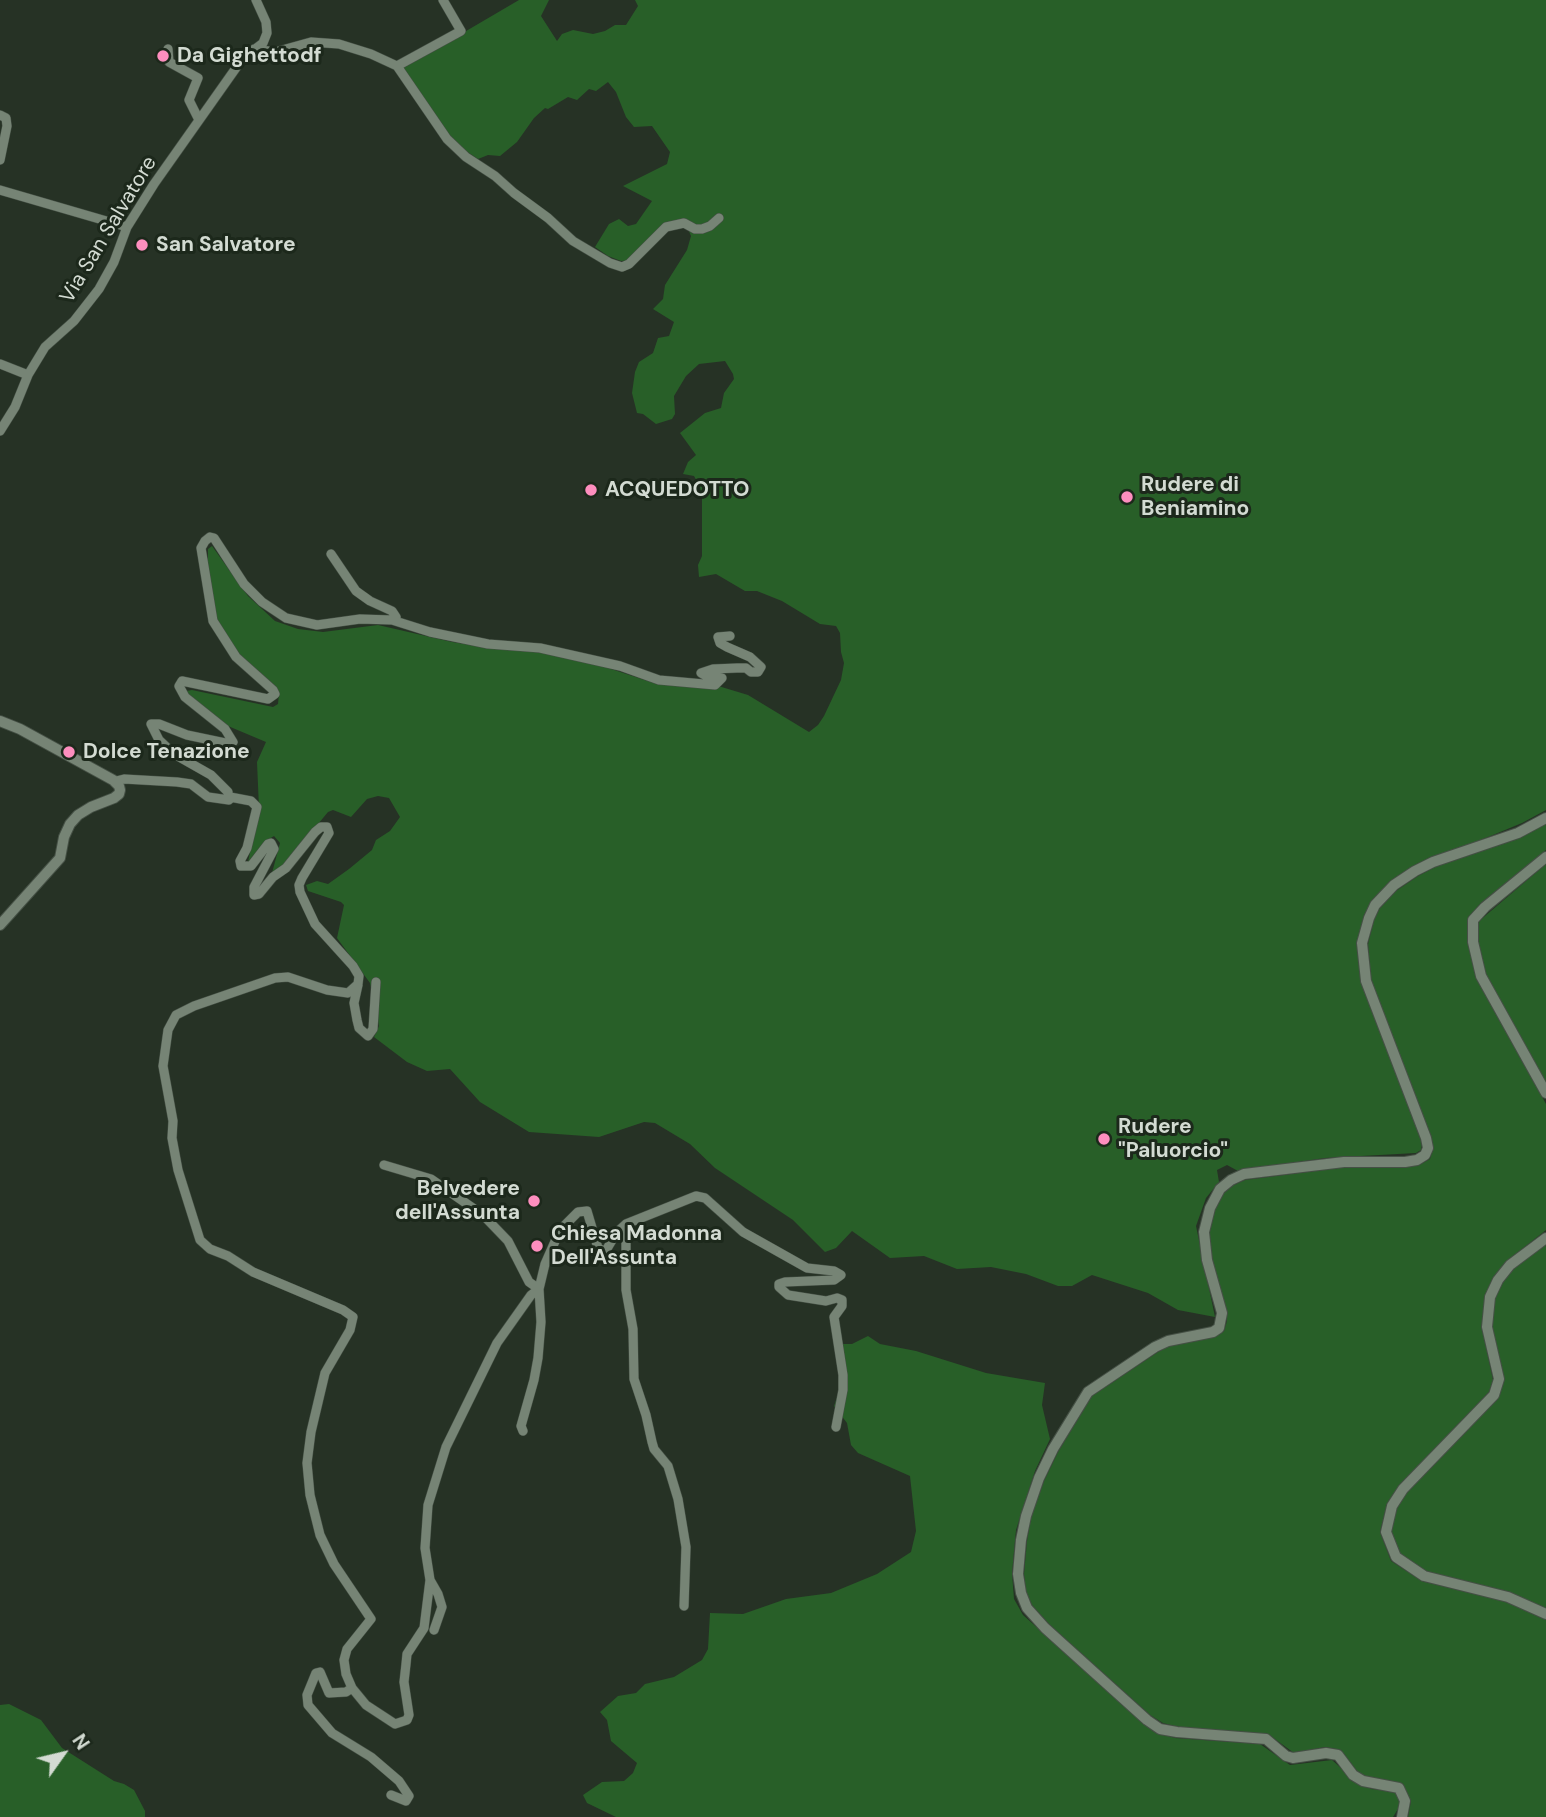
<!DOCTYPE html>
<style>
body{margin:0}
#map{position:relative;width:1546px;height:1817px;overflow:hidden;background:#263225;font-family:"DM Sans",sans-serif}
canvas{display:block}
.north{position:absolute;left:28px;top:1719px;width:70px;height:70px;-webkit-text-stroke:5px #1c281b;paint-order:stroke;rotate:56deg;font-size:19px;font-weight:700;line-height:28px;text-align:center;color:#d3dbd2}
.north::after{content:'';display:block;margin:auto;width:24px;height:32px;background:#d3dbd2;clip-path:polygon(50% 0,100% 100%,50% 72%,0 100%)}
</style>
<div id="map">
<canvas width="1546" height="1817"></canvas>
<div class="north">N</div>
</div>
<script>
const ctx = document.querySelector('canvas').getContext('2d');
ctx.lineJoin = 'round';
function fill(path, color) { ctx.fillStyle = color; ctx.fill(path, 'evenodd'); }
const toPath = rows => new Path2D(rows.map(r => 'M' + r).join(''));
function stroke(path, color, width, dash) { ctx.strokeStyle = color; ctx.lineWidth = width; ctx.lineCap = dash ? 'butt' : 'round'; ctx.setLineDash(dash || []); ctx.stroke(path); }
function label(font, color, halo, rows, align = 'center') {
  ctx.font = font + ' "DM Sans",sans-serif'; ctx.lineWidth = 6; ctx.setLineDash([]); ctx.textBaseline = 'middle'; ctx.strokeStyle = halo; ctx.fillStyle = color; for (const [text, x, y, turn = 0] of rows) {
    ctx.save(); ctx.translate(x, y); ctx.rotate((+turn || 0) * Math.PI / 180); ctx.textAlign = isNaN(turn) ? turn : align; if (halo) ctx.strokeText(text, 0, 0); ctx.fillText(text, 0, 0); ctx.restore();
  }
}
fill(toPath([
 [519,0,549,0,541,16,557,41,562,34,573,30,593,34,605,31,615,25,626,25,638,6,635,0,1546,0,1546,810,1522,823,1413,868,1385,887,1372,902,1364,915,1358,950,1423,1138,1421,1150,1416,1153,1325,1158,1238,1171,1227,1165,1217,1170,1219,1182,1206,1198,1196,1226,1215,1317,1178,1310,1148,1293,1092,1275,1072,1286,1058,1286,1026,1274,991,1267,957,1269,924,1256,890,1258,852,1231,836,1248,825,1252,793,1220,715,1168,690,1144,655,1123,644,1122,599,1137,529,1132,480,1102,450,1069,427,1071,407,1062,374,1037,379,1026,370,983,337,938,344,905,341,902,308,891,306,885,317,881,328,884,349,869,372,850,376,840,390,831,400,817,389,798,378,796,367,799,351,817,333,810,328,812,280,870,272,873,280,843,274,836,264,842,248,862,259,808,257,762,266,742,228,726,186,694,186,691,192,690,273,707,278,704,279,693,239,655,219,627,213,608,208,562,208,549,212,546,248,596,275,621,298,629,323,632,378,625,452,642,497,649,530,649,602,666,654,683,696,687,715,685,748,695,809,732,818,725,824,716,841,680,844,663,841,652,840,633,836,626,820,624,782,601,757,591,745,591,716,574,699,577,698,565,702,556,702,497,700,487,694,476,683,474,688,462,696,455,680,433,705,413,721,408,724,393,734,379,733,374,725,361,699,364,686,376,674,396,675,414,672,419,656,424,643,414,637,413,632,393,635,372,639,362,653,353,658,338,669,336,674,322,653,309,663,299,665,285,687,250,691,236,687,227,676,223,636,260,621,261,608,256,595,247,609,224,619,219,628,226,636,224,652,201,623,186,667,164,670,152,652,126,634,127,626,117,616,92,608,82,596,91,589,89,577,100,568,97,548,109,545,108,534,118,517,142,500,156,488,155,478,159,452,142,403,68],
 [1546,821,1546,850,1481,903,1468,918,1468,942,1476,978,1546,1104,1546,1230,1507,1261,1494,1277,1485,1296,1482,1328,1493,1380,1489,1392,1399,1486,1387,1504,1380,1532,1391,1561,1422,1581,1507,1602,1546,1620,1546,1817,1408,1817,1411,1801,1403,1784,1365,1776,1357,1771,1341,1750,1325,1747,1294,1753,1268,1734,1178,1727,1163,1723,1150,1715,1049,1624,1032,1605,1026,1592,1024,1574,1027,1541,1031,1517,1044,1481,1058,1452,1092,1396,1158,1352,1169,1346,1215,1337,1224,1331,1227,1321,1227,1312,1212,1259,1209,1232,1215,1210,1224,1193,1234,1185,1245,1180,1345,1167,1405,1167,1419,1165,1430,1159,1433,1148,1431,1136,1371,980,1368,944,1374,920,1380,908,1396,891,1418,876,1435,867,1520,838],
 [1546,864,1546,1084,1485,975,1477,942,1478,922],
 [1546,1243,1546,1609,1426,1572,1399,1554,1390,1531,1396,1508,1406,1492,1497,1397,1491,1327,1494,1299,1502,1282,1513,1268],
 [838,1320,843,1344,852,1344,868,1336,880,1344,916,1351,986,1373,1045,1383,1042,1405,1050,1439,1035,1471,1016,1530,1012,1573,1014,1599,1023,1615,1153,1731,1175,1738,1260,1744,1290,1765,1332,1760,1351,1777,1371,1789,1395,1791,1401,1804,1393,1817,616,1817,587,1803,583,1795,602,1782,624,1781,633,1773,637,1763,611,1741,607,1720,600,1712,618,1696,636,1693,645,1684,674,1677,702,1660,708,1649,710,1613,743,1614,786,1599,831,1593,877,1574,911,1552,916,1531,910,1476,858,1453,851,1445,847,1423,834,1406,840,1388],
 [9,1704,41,1720,62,1748,114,1781,124,1784,134,1790,145,1811,145,1817,0,1817,0,1705]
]), '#285f28');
const minor = toPath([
 [168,49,169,62,198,78,189,100,199,120],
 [254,49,275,52,311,42,339,44,371,54,397,66,447,139,466,157,495,176,514,193,548,218,573,241,610,263,622,267,629,264,666,227,684,223,695,229,702,229,710,226,719,218],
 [397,66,461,31,443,0],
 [0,115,6,118,7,126,0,160],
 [0,190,127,227],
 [0,364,28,375],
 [0,431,15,407,28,375,45,347,74,321,99,289,114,262,127,227,154,184,243,58,263,43,267,33,266,22,256,0],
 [392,620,430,632,488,644,540,648,620,666,659,680,715,685,722,678,706,676,701,673,713,669,737,668,746,668,751,672,758,672,761,667,750,657,727,647,720,643,718,637,730,636],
 [116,781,124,779,177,782,191,784,208,797,229,800,228,792,211,775,174,754,159,740,151,724,159,724,187,735,230,744,233,742,225,729,185,697,179,686,182,681,268,699,275,694,273,690,236,657,213,621,201,548,205,541,210,537,214,538,244,584,262,602,286,618,317,625,360,619,392,620,396,617,392,611,370,601,356,591,331,554],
 [230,797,251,801,257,807,247,848,240,861,241,866,251,866,268,844,271,843,274,849,254,887,254,895,259,894,273,877,286,868,315,832,321,827,327,827,329,833,302,878,299,885,300,892,315,924,353,966,359,976,358,984,348,993,327,990,288,977,275,978,194,1006,176,1015,168,1030,163,1066,173,1121,172,1138,178,1170,200,1240,210,1249,228,1256,253,1272,343,1310,353,1317,350,1330,325,1373,311,1432,307,1463,310,1495,320,1535,334,1564,371,1619,347,1649,344,1660,346,1674,352,1688,366,1705,395,1724,407,1720,409,1715,404,1682,406,1664,407,1654,424,1628,430,1580],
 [358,985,354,1003,357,1020,359,1028,368,1036,373,1029,376,982],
 [384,1165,431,1179,483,1215,508,1241,529,1282,539,1289,531,1295,497,1343,446,1447,428,1505,425,1548,430,1580,438,1594,442,1607,434,1630],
 [626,1224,626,1290,633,1329,634,1379,646,1415,652,1442,654,1449,668,1466,678,1499,686,1547,684,1606],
 [523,1431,521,1426,534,1380,538,1358,541,1322,539,1289,545,1264,560,1230,578,1212,587,1211,598,1248,605,1252,617,1232,626,1224,696,1196,705,1198,743,1232,807,1268,834,1271,841,1275,834,1280,785,1282,779,1284,779,1287,788,1295,826,1301,837,1298,842,1300,842,1306,834,1317,843,1375,843,1390,836,1427],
 [352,1688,346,1692,329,1693,320,1672,316,1673,307,1695,308,1705,332,1733,371,1757,399,1781,409,1796,406,1801,391,1795]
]);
const tertiary = toPath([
 [0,721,20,729,113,780,119,786,120,790,119,794,114,798,91,807,78,815,70,824,64,837,60,858,0,925],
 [1546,857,1485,907,1473,920,1473,942,1481,976,1546,1093],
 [1546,1238,1510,1265,1498,1280,1490,1297,1487,1327,1499,1379,1494,1395,1403,1489,1392,1506,1386,1532,1396,1557,1424,1576,1508,1597,1546,1614],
 [1402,1817,1405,1801,1399,1788,1363,1781,1353,1775,1338,1755,1326,1753,1293,1758,1286,1756,1266,1739,1177,1732,1160,1729,1147,1720,1045,1628,1027,1608,1021,1593,1018,1574,1021,1540,1026,1516,1039,1478,1053,1449,1088,1392,1155,1347,1168,1341,1213,1332,1219,1328,1222,1313,1207,1260,1204,1232,1210,1208,1220,1189,1231,1180,1244,1174,1344,1162,1405,1162,1417,1160,1425,1155,1428,1148,1426,1138,1366,981,1362,943,1369,918,1375,905,1394,885,1415,871,1433,862,1518,833,1546,818]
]);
stroke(minor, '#455045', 10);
stroke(tertiary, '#455045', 12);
stroke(minor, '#768475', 9);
stroke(tertiary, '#768475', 10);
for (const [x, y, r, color] of [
 [163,56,7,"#fd8ebe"],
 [142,245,7,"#fd8ebe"],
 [591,490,7,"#fd8ebe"],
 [1127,497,7,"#fd8ebe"],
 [69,752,7,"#fd8ebe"],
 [1104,1139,7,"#fd8ebe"],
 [534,1201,7,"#fd8ebe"],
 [537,1246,7,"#fd8ebe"]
]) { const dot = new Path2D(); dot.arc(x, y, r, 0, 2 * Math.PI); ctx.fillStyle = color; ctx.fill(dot); stroke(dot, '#1c281b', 2.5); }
label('bold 21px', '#d3dbd2', '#1c281b', [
 ["Da Gighettodf",177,56],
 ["San Salvatore",156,245],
 ["Rudere di",1141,485],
 ["Beniamino",1141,509],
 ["ACQUEDOTTO",605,490],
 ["Dolce Tenazione",83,752],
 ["Rudere",1118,1127],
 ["\"Paluorcio\"",1118,1151],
 ["Belvedere",520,1189,"right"],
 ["dell'Assunta",520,1213,"right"],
 ["Chiesa Madonna",551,1234],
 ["Dell'Assunta",551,1258]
], 'left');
label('21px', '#d3dbd2', '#1c281b', [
 ["Via San Salvatore",109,230,-59]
]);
</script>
